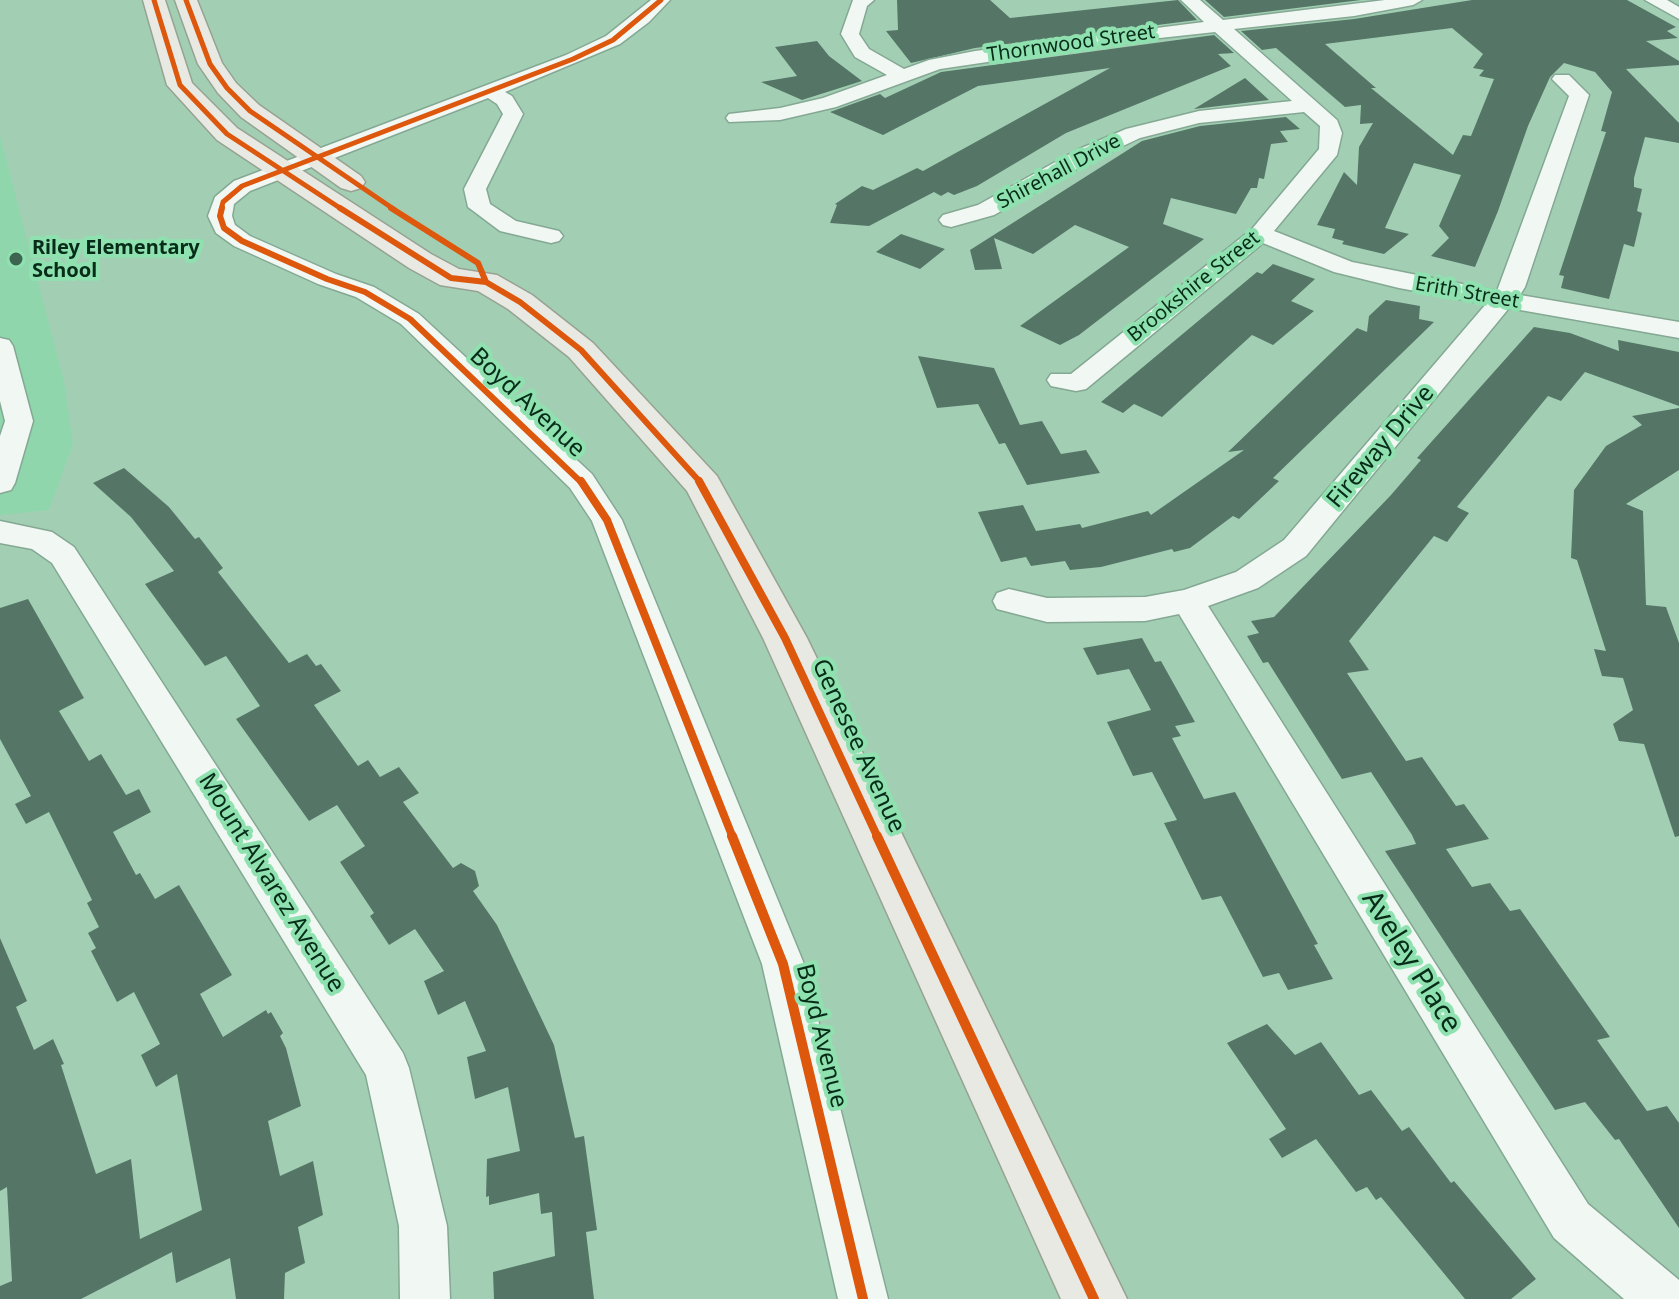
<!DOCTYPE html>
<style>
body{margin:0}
canvas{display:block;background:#a2cfb3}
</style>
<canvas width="1679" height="1299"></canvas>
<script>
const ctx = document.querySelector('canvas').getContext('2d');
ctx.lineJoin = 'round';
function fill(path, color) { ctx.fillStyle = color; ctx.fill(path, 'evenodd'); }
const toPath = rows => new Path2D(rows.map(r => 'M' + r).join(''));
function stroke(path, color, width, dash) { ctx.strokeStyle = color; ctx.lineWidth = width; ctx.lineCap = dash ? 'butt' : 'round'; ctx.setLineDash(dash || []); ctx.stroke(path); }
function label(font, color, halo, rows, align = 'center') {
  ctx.font = font + ' "Noto Sans",sans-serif'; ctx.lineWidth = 8; ctx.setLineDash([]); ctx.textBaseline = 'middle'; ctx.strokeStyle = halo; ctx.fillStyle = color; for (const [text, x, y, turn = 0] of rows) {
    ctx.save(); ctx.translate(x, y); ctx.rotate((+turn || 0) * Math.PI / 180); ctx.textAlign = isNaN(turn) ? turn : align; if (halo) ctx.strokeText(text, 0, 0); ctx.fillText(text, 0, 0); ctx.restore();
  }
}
fill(toPath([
 [0,136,64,382,73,444,49,510,0,515]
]), '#8fd6ac');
fill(toPath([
 [897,0,990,0,1010,18,1178,0,1197,20,975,48,911,63,886,31,898,30],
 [1205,0,1361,0,1224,17],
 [1472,0,1627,0,1676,27,1667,31,1678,38,1646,41,1679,61,1679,65,1626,69,1679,123,1679,143,1645,137,1634,178,1634,187,1642,189,1637,211,1642,213,1634,247,1624,244,1609,299,1561,288,1564,276,1559,275,1606,132,1601,131,1612,92,1595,72,1564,63,1550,77,1528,126,1498,211,1475,267,1431,256,1449,238,1439,226,1461,175,1414,163,1385,228,1409,234,1384,254,1342,244,1344,241,1332,238,1335,229,1317,225,1344,172,1357,185,1359,147,1373,123,1360,124,1361,105,1345,107,1276,48,1262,50,1241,31,1354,19],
 [1452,28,1483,54,1473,68,1484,70,1479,76,1494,79,1471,136,1463,135,1453,155,1371,88,1376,88,1325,44],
 [1214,35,1234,53,1218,54,1231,66,1066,133,977,186,954,195,948,192,941,196,934,192,869,226,830,223,837,205,835,204,862,186,873,190,917,168,923,171,1110,68,978,86,883,135,830,112,880,94,885,98,941,72],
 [817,41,829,56,862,81,802,100,761,82,797,76,775,47],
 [1245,78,1269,100,1194,109],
 [1286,117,1300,129,1280,131,1288,142,1271,144,1264,179,1259,178,1257,188,1251,188,1236,214,1171,198,1163,224,1204,239,1079,335,1060,345,1020,326,1129,247,1075,225,1033,254,994,238,1002,269,975,270,970,250,1142,141,1200,126],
 [901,234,945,249,920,269,876,252],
 [1273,264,1315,279,1291,301,1314,311,1273,345,1252,335,1162,417,1134,404,1123,413,1101,402,1257,272,1262,274],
 [1386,300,1420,306,1419,319,1434,322,1273,478,1279,481,1239,519,1233,516,1190,548,1174,552,1172,549,1101,567,1070,570,1065,561,1031,566,1026,557,1001,562,978,512,1023,505,1036,531,1080,524,1082,528,1148,511,1151,515,1244,450,1228,452,1357,328,1367,332,1369,316],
 [1534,327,1570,333,1619,351,1618,340,1679,352,1679,406,1585,372,1561,401,1548,396,1457,507,1469,513,1447,542,1434,536,1349,641,1369,670,1347,673,1406,761,1422,757,1456,806,1464,804,1489,839,1446,849,1472,887,1490,883,1510,911,1520,909,1610,1037,1597,1040,1647,1111,1667,1106,1679,1123,1679,1228,1619,1139,1615,1140,1585,1102,1555,1110,1385,851,1416,844,1412,835,1371,772,1342,779,1268,662,1263,663,1247,636,1259,633,1251,621,1274,617,1391,495,1421,460,1417,458],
 [918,356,994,368,1020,425,1042,421,1061,454,1086,450,1100,473,1027,485,1005,443,999,444,978,404,937,408],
 [1679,408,1679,470,1626,504,1643,511,1646,605,1666,607,1679,643,1679,836,1675,837,1644,744,1619,741,1613,724,1633,710,1623,678,1602,676,1594,649,1606,651,1577,560,1571,558,1574,490,1606,446,1642,425,1632,416],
 [124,468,169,507,195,539,199,537,223,568,218,572,289,663,307,654,316,666,321,664,341,691,314,705,358,766,368,760,380,777,399,767,419,793,403,802,453,868,461,863,475,871,479,886,473,891,497,925,554,1045,575,1138,584,1136,597,1230,586,1232,594,1299,494,1299,493,1272,555,1256,552,1212,541,1214,539,1193,489,1205,489,1196,486,1197,487,1159,520,1151,508,1087,475,1099,467,1057,486,1051,465,1001,438,1015,424,981,444,971,415,929,389,945,370,916,374,913,340,862,365,846,337,805,309,821,236,719,260,706,226,656,205,666,145,584,174,571,131,517,93,483],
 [28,599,84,698,59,711,89,761,101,754,126,795,139,789,151,812,113,832,136,875,140,873,155,899,179,885,232,975,200,994,223,1037,266,1010,268,1014,271,1012,283,1033,280,1036,286,1048,301,1106,268,1121,280,1176,313,1161,323,1215,298,1227,305,1263,285,1273,284,1299,236,1299,230,1258,176,1283,172,1252,81,1299,0,1299,0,1286,12,1281,7,1187,0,1191,0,938,27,1001,16,1007,34,1050,53,1039,64,1064,61,1065,96,1174,131,1159,140,1239,202,1210,177,1074,156,1087,141,1055,160,1044,134,992,117,1002,91,951,96,948,88,933,99,927,87,903,92,900,49,812,26,824,15,804,31,796,0,739,0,608],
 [1142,638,1155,662,1161,661,1195,722,1175,726,1181,736,1172,738,1204,799,1235,792,1318,944,1314,945,1333,979,1288,990,1279,973,1263,977,1221,896,1202,900,1164,823,1177,820,1152,772,1133,776,1107,722,1151,710,1129,669,1097,675,1083,648],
 [1267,1024,1295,1055,1321,1042,1359,1095,1371,1090,1402,1131,1409,1127,1451,1183,1454,1181,1536,1279,1511,1299,1465,1299,1381,1197,1376,1200,1367,1187,1356,1192,1316,1139,1282,1158,1269,1139,1286,1129,1227,1043]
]), '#557667');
const minor = toPath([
 [651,0,670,0,649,22,620,44,505,92,512,96,523,114,486,189,490,204,516,221,559,231,563,236,559,241,551,243,500,231,468,207,464,189,503,114,497,104,488,98,250,191,234,204,232,216,235,225,250,236,336,274,374,287,419,314,592,474,622,520,804,964,888,1299,838,1299,762,964,592,521,570,488,401,324,356,297,318,284,234,246,216,233,208,216,215,197,234,181,566,55,606,36,651,0],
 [853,0,874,0,867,6,859,34,869,49,904,69,929,60,975,51,1204,22,1181,0,1200,0,1223,20,1385,0,1422,0,1413,5,1354,16,1234,29,1337,120,1342,133,1337,155,1274,231,1352,262,1497,291,1569,96,1552,79,1555,75,1569,75,1589,95,1525,287,1520,295,1679,322,1679,338,1509,308,1306,556,1258,588,1208,606,1588,1204,1679,1280,1679,1299,1624,1299,1554,1238,1179,614,1145,621,1047,622,997,609,993,601,997,593,1009,589,1047,598,1145,597,1184,590,1236,572,1284,540,1486,304,1399,288,1334,272,1263,243,1086,389,1076,391,1051,386,1047,380,1051,374,1071,374,1252,229,1319,149,1320,126,1304,112,1199,123,1140,138,1093,160,994,215,951,227,943,225,939,220,943,215,978,205,1077,150,1126,129,1199,111,1292,101,1215,32,1123,42,940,69,836,107,780,120,729,122,726,118,729,114,780,108,823,98,887,75,855,57,841,34,853,0],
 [1645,0,1667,0,1679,7,1679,19,1645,0],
 [0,338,9,340,13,346,33,421,15,483,11,490,0,493,0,436,5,421,0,401,0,338],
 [0,521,52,532,74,547,403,1053,409,1068,447,1226,450,1299,400,1299,399,1226,366,1075,52,563,32,549,0,543,0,521]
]);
const major = toPath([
 [143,0,165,0,192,83,237,128,431,254,459,269,497,275,532,295,593,343,717,476,807,638,1127,1299,1061,1299,763,638,687,491,569,357,508,309,478,291,440,285,409,268,217,140,167,85,143,0],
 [175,0,197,0,222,63,236,83,259,105,361,176,365,182,361,188,351,191,341,188,241,117,218,93,198,64,175,0]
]);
stroke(minor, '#84a893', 3);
stroke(major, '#96a292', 3);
fill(minor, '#f1f8f4');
fill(major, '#e9e9e3');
stroke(toPath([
 [154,0,180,85,227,134,343,210],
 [186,0,210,64,227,88,250,111,395,210],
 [221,210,223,202,242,186,573,59,613,40,661,0]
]), '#dd570d', 5);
stroke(toPath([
 [222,208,220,216,224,228,242,241,327,279,365,292,410,319,582,483],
 [340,208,451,278,486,282,520,302,581,350,701,483],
 [391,208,478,263,486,282]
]), '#dd570d', 6);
stroke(toPath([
 [581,481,607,520,733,838],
 [699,481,785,638,878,838]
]), '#dd570d', 8);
stroke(toPath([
 [732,836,783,964,863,1299],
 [877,836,1094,1299]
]), '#dd570d', 10);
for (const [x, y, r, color] of [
 [16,259,8,"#3d654f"]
]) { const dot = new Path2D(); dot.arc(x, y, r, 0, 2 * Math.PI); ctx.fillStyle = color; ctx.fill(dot); stroke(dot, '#8fe2af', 3); }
label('20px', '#072c19', '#8fe2af', [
 ["Thornwood Street",1071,44,-8],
 ["Shirehall Drive",1059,172,-28],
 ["Brookshire Street",1194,287,-39],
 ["Erith Street",1467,293,10]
]);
label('bold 20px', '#072c19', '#8fe2af', [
 ["Riley Elementary",32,248],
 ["School",32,271]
], 'left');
label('24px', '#072c19', '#8fe2af', [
 ["Boyd Avenue",527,403,43],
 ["Fireway Drive",1381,447,-50],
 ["Genesee Avenue",858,746,65],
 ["Mount Alvarez Avenue",271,883,58],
 ["Boyd Avenue",821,1036,76]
]);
label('28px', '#072c19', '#8fe2af', [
 ["Aveley Place",1411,962,58]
]);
</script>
